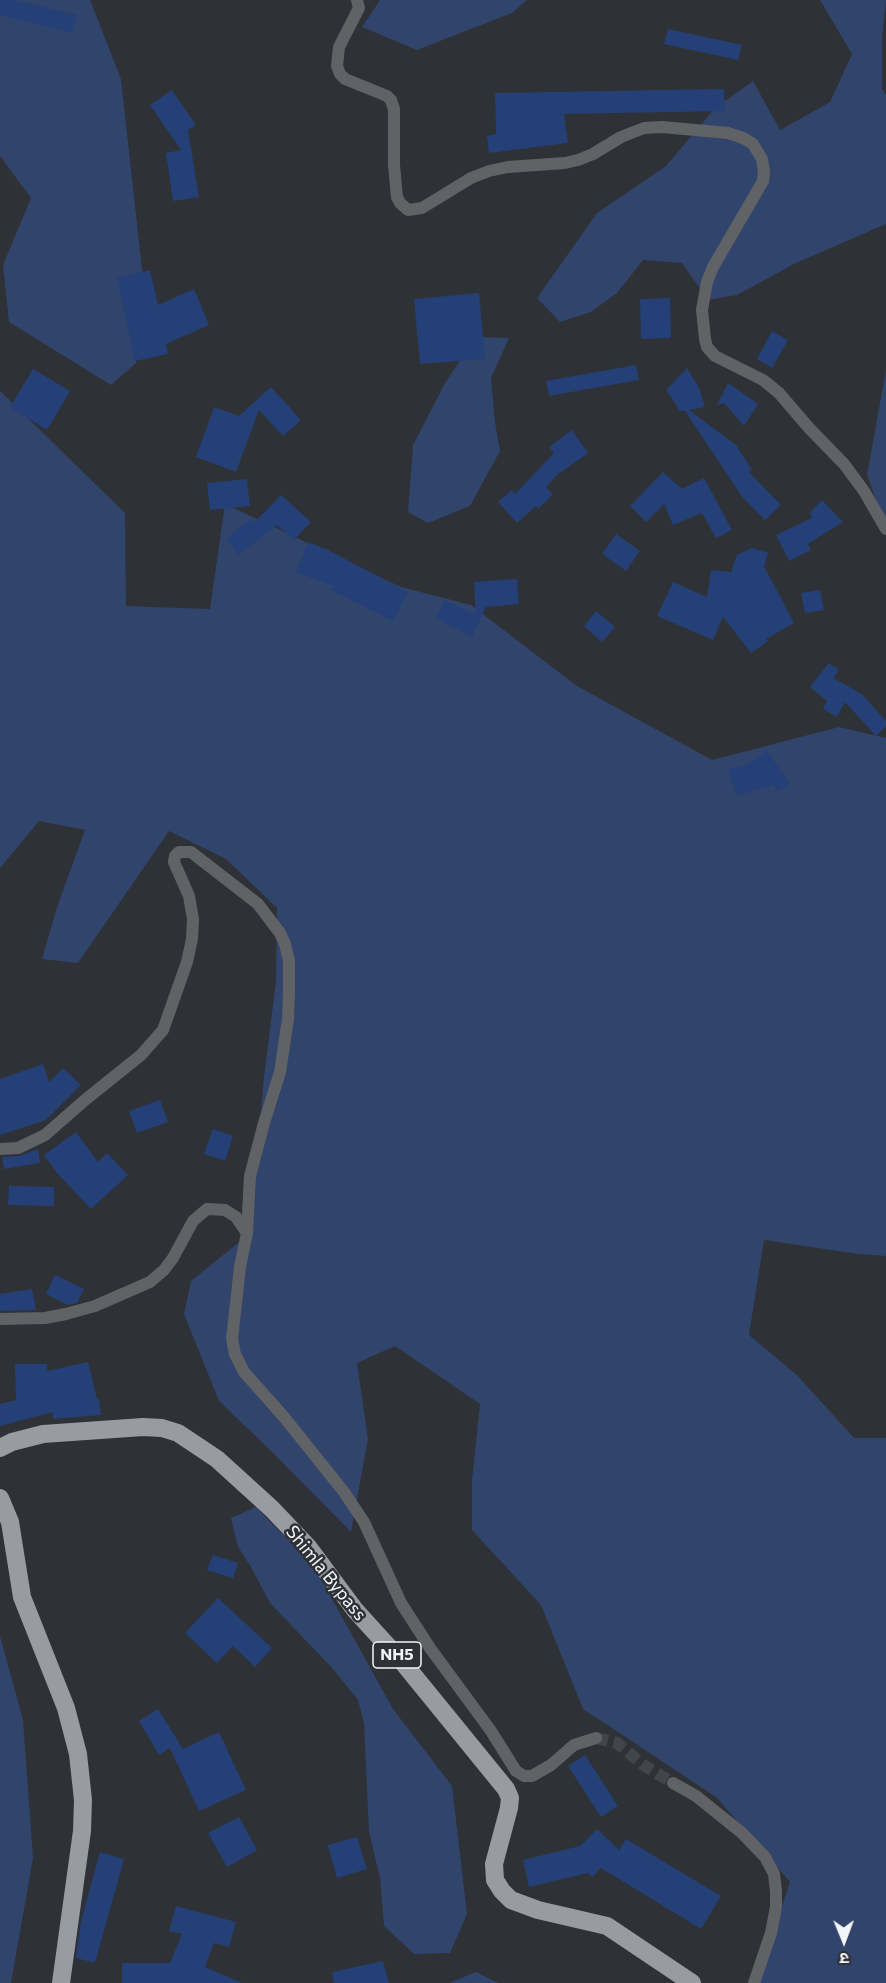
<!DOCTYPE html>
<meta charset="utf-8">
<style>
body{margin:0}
#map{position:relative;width:886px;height:1983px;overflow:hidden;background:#2e3136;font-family:Commissioner,"Noto Sans Devanagari",sans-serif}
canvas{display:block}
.north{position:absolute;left:814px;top:1911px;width:60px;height:60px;-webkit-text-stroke:4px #2e3136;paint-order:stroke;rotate:179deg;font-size:16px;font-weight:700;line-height:24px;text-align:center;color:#f3f5f8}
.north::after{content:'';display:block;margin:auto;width:21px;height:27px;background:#f3f5f8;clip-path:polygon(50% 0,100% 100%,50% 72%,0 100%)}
</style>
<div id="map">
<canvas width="886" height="1983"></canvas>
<div class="north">उ</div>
</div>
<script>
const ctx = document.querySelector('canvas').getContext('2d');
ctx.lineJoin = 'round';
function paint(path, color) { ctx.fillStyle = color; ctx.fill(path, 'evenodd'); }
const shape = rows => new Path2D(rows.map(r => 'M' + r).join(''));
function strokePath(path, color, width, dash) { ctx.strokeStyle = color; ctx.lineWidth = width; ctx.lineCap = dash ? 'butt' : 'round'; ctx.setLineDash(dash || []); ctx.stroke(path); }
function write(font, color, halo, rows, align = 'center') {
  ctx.font = font + ' Commissioner,sans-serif'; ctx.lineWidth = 5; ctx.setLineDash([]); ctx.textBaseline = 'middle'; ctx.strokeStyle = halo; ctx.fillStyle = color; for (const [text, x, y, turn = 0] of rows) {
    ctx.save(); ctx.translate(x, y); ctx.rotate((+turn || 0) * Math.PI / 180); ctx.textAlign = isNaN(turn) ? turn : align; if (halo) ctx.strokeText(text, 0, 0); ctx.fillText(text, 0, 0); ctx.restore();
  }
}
paint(shape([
 [0,0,90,0,121,79,144,287,136,363,111,385,9,322,3,265,31,198,0,156],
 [380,0,527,0,512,13,417,50,362,27],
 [820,0,886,0,882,38,882,89,886,95,886,224,796,263,737,295,708,300,682,263,643,260,617,293,591,312,560,322,537,298,597,213,666,166,715,108,753,81,780,130,830,102,852,54],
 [476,337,509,338,491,378,495,422,500,451,470,506,428,523,408,512,413,445,445,383],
 [886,370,886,527,867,475],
 [0,391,125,513,126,606,210,609,225,504,401,587,471,605,577,686,712,760,839,727,886,738,886,1256,858,1254,764,1240,749,1335,797,1375,854,1438,886,1438,886,1983,757,1983,790,1882,716,1797,583,1709,541,1605,472,1530,472,1480,480,1404,395,1346,357,1363,368,1439,351,1532,273,1453,219,1401,184,1314,191,1281,243,1239,256,1168,264,1077,276,981,277,908,226,859,169,831,78,963,42,959,57,907,85,830,39,821,0,868],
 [256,1507,315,1568,393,1709,452,1786,467,1914,450,1953,414,1954,384,1926,380,1878,369,1832,364,1723,358,1700,332,1668,270,1603,251,1567,238,1547,231,1518],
 [0,1636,23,1720,33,1858,11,1983,0,1983],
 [476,1972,498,1983,449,1983]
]), '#31446b');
paint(shape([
 [0,0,14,0,77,15,72,33,0,15],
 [668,29,742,45,738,60,664,44],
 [724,89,725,111,564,114,568,143,489,153,487,136,496,134,495,93],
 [172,90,196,125,188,130,199,197,173,201,166,153,181,150,150,105],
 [150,270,158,305,194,289,209,325,166,344,168,354,135,361,117,278],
 [479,293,485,359,420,364,414,299],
 [670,298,671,338,641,339,640,299],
 [772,331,788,340,772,368,757,359],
 [636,365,639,380,549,396,546,381],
 [687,368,699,388,705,407,689,410,736,445,752,470,749,472,781,505,765,520,743,498,685,411,680,411,666,390],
 [33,369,70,391,47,430,10,407],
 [728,383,758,404,744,426,724,403,717,405],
 [271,387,301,420,283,436,259,410,236,472,196,457,214,407,239,416],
 [572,430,588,453,557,475,546,487,553,494,538,509,536,506,517,523,498,502,512,490,515,494,554,453,549,447],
 [663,472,682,489,704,478,732,530,716,538,702,513,673,525,664,504,646,522,630,506],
 [247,479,250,506,210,510,207,483],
 [281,495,311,522,294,540,277,525,239,555,226,539,252,518,253,524],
 [822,500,843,522,808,544,811,550,789,561,776,535,812,518,810,512],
 [616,534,640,551,626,571,602,554],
 [308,542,328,550,408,592,393,621,331,590,333,586,296,572],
 [752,548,768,553,764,566,794,623,766,639,768,641,751,653,723,617,713,640,657,616,673,582,707,597,711,570,731,572,737,555],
 [517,579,519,604,486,607,472,637,436,619,445,600,476,615,474,582],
 [820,590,824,610,805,613,801,593],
 [596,611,615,627,602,642,584,626],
 [829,663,839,670,833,678,862,694,886,721,886,726,876,736,845,702,837,717,823,709,827,701,810,687],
 [767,751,790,784,778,792,773,785,737,796,728,770,750,763],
 [43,1064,49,1082,63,1068,81,1085,46,1120,0,1135,0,1079],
 [160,1100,168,1122,137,1133,129,1111],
 [213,1129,233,1136,225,1161,204,1154],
 [76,1132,98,1162,107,1153,128,1175,91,1209,56,1172,44,1155],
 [38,1149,40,1163,4,1169,2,1157,19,1156],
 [9,1186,54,1187,54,1206,8,1205],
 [55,1275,84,1289,77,1303,68,1305,46,1294],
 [32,1289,36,1310,0,1311,0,1294],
 [88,1362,97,1399,99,1399,101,1415,53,1419,53,1412,0,1426,0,1404,16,1400,15,1364,47,1364,47,1371],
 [213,1555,238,1563,233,1578,207,1570],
 [218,1598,272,1648,255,1667,233,1646,217,1663,185,1633],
 [158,1709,183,1749,219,1732,246,1790,199,1811,170,1748,159,1755,139,1721],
 [585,1755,618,1806,601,1817,568,1766],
 [239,1817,257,1850,227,1867,208,1833],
 [597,1829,619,1850,626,1839,721,1896,701,1929,601,1868,592,1877,588,1873,529,1887,523,1860,580,1846],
 [357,1837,367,1869,337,1878,328,1845],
 [100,1852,124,1859,95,1963,76,1958,81,1921],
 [176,1906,236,1922,229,1947,214,1943,205,1967,242,1983,122,1983,122,1963,170,1963,182,1934,169,1931],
 [383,1961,389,1983,334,1983,332,1972]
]), '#254076');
strokePath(shape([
 [596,1738,617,1743,645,1766,673,1783]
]), '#424549', 12, [12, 6]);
strokePath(shape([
 [357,0,359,8,339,47,337,66,340,74,345,79,387,96,391,100,394,109,394,165,397,197,400,203,408,210,422,208,471,178,489,171,508,167,565,163,578,160,593,154,621,137,644,128,662,127,728,133,743,138,753,144,762,159,764,172,763,181,713,267,707,282,702,310,705,339,707,347,715,356,763,380,779,393,809,428,844,464,864,491,886,529],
 [0,1149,18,1148,45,1135,85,1100,141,1055,163,1030,187,962,192,939,193,919,189,896,174,862,175,856,179,852,191,852,258,904,280,933,285,944,289,961,289,991,288,1019,280,1072,264,1123,250,1176,247,1233,240,1267,232,1339,235,1354,244,1372,284,1417,344,1492,364,1522,401,1603,430,1648,491,1731,516,1771,524,1776,532,1776,551,1765,574,1745,596,1738],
 [0,1319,45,1318,66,1314,95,1306,150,1282,164,1270,173,1258,193,1221,207,1209,225,1210,236,1217,247,1233],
 [673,1783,696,1796,742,1833,765,1857,774,1874,776,1891,776,1907,771,1933,754,1983]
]), '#606265', 12);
strokePath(shape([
 [0,1448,12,1442,43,1434,143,1427,162,1428,178,1433,217,1459,272,1509,309,1548,355,1610,405,1665,506,1789,510,1798,509,1808,494,1864,495,1880,502,1891,511,1900,538,1910,607,1926,692,1983],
 [0,1498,10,1522,22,1597,66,1708,78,1754,83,1800,82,1831,61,1983]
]), '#989ca2', 18);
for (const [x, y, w] of [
 [397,1655,48]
]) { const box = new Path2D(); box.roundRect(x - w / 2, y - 13, w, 26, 4.5); ctx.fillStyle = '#2e3136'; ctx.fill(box); strokePath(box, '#f3f5f8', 1.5); }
write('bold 16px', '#f3f5f8', null, [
 ["NH5",397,1655]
]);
write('18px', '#f3f5f8', '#2e3136', [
 ["Shimla Bypass",326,1573,51]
]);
</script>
